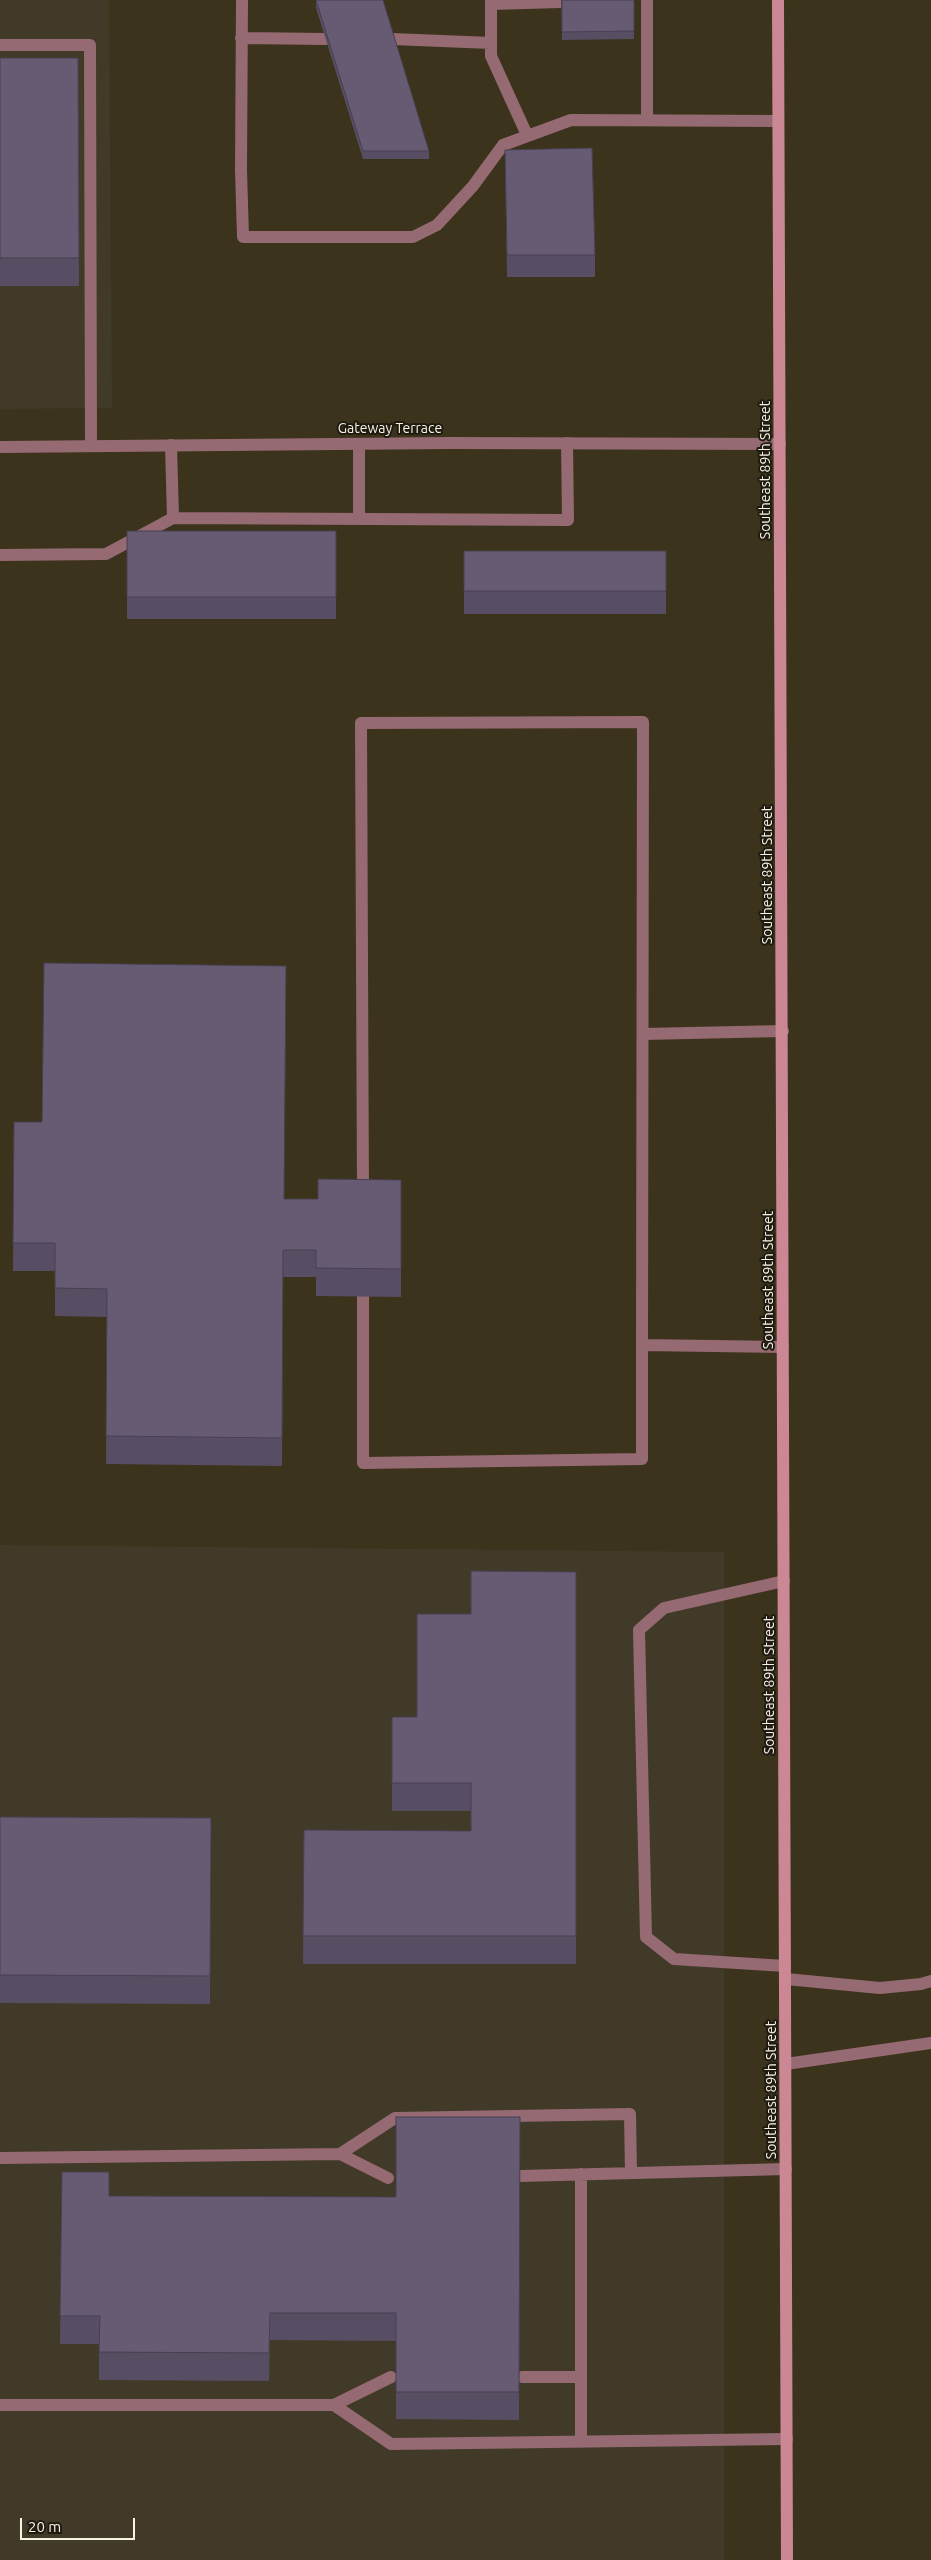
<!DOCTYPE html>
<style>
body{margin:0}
#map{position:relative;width:931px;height:2560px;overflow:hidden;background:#3b331b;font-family:Ubuntu,sans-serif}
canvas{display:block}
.scale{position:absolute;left:20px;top:2518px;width:115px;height:22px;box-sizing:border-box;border:2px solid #f8f2e4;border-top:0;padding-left:6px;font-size:15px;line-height:18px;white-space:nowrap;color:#f8f2e4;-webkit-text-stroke:4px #1f1b11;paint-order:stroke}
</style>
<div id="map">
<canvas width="931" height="2560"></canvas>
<div class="scale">20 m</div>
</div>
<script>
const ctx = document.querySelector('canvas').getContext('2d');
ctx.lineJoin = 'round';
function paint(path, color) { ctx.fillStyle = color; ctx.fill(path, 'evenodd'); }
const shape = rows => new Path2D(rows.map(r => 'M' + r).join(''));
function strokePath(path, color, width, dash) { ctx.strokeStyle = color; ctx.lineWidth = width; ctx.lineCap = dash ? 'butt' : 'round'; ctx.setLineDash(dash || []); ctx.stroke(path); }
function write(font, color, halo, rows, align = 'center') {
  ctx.font = font + ' Ubuntu,sans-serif'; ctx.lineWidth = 4; ctx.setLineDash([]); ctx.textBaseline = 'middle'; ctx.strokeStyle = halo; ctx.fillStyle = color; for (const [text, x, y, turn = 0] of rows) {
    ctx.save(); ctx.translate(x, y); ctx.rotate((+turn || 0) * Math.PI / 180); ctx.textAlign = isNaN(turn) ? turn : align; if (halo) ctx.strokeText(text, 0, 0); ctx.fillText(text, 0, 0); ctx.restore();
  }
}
paint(shape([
 [0,0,109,0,112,408,0,409],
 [0,1545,724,1552,724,2560,0,2560]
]), '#413a29');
strokePath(shape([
 [242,0,241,170,243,237,413,237,437,225,473,186,503,145,571,120,778,121],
 [491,0,491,56,527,135],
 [647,0,647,120],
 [491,4,561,2],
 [241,38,326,39],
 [392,39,491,43],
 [0,45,90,45,91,446],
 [359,444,359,519],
 [171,445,173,518,568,520,567,443],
 [0,555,106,554,173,518],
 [643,1034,783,1031],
 [363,1195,361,723,643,722,642,1345,783,1347],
 [363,1296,363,1463,642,1459,642,1345],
 [784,1581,664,1608,639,1630,646,1937,674,1959,785,1966],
 [786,1979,880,1988,921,1984,931,1981],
 [786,2064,931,2043],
 [340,2154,395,2118,630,2114,631,2173],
 [0,2158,340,2154,388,2178],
 [581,2174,581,2442],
 [521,2176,786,2169],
 [522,2377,581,2377],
 [0,2405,334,2405,391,2377],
 [334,2405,391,2444,787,2439]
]), '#956a72', 12);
strokePath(shape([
 [0,447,450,443,780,444]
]), '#956a72', 12);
strokePath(shape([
 [778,0,787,2560]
]), '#cb8894', 12);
paint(shape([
 [316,0,429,151,429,159,363,159,316,8],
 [561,0,634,0,634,39,562,40],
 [0,58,78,58,79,286,0,286],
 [505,150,595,255,595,277,507,277],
 [127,531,336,531,336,619,127,619],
 [464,551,666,551,666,614,464,614],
 [14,1122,284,1199,401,1252,401,1297,316,1296,316,1277,283,1277,282,1466,106,1464,107,1317,55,1316,55,1271,13,1271],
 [576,1572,576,1964,303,1964,304,1830,471,1831,471,1811,392,1811,392,1717,417,1717,471,1614],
 [0,1817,211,1818,210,2004,0,2003],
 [520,2117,519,2420,396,2419,396,2341,270,2340,269,2381,99,2380,99,2344,60,2344,62,2172,109,2196,396,2197]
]), '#584e63');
const building = shape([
 [316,0,383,0,429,151,363,151,316,0],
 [562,0,634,0,634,31,562,32,562,0],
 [0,58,78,58,79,258,0,258,0,58],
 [592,148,595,255,507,255,505,150,592,148],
 [127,531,336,531,336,597,127,597,127,531],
 [464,551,666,551,666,591,464,591,464,551],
 [44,963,286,966,284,1199,318,1199,318,1179,401,1180,401,1269,316,1268,316,1250,283,1250,282,1438,106,1436,107,1289,55,1288,55,1243,13,1243,14,1122,42,1122,44,963],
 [471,1571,576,1572,576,1936,303,1936,304,1830,471,1831,471,1783,392,1783,392,1717,417,1717,417,1614,471,1614,471,1571],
 [0,1817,211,1818,210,1976,0,1975,0,1817],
 [396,2117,520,2117,519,2392,396,2392,396,2313,270,2313,269,2353,99,2352,100,2316,60,2316,62,2172,109,2172,109,2196,396,2197,396,2117]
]);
paint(building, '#665b73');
strokePath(building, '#474050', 1);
write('14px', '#f8f2e4', '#1f1b11', [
 ["Gateway Terrace",390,428],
 ["Southeast 89th Street",765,470,-90],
 ["Southeast 89th Street",767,875,-90],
 ["Southeast 89th Street",768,1280,-90],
 ["Southeast 89th Street",769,1685,-90],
 ["Southeast 89th Street",771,2090,-90]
]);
</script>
